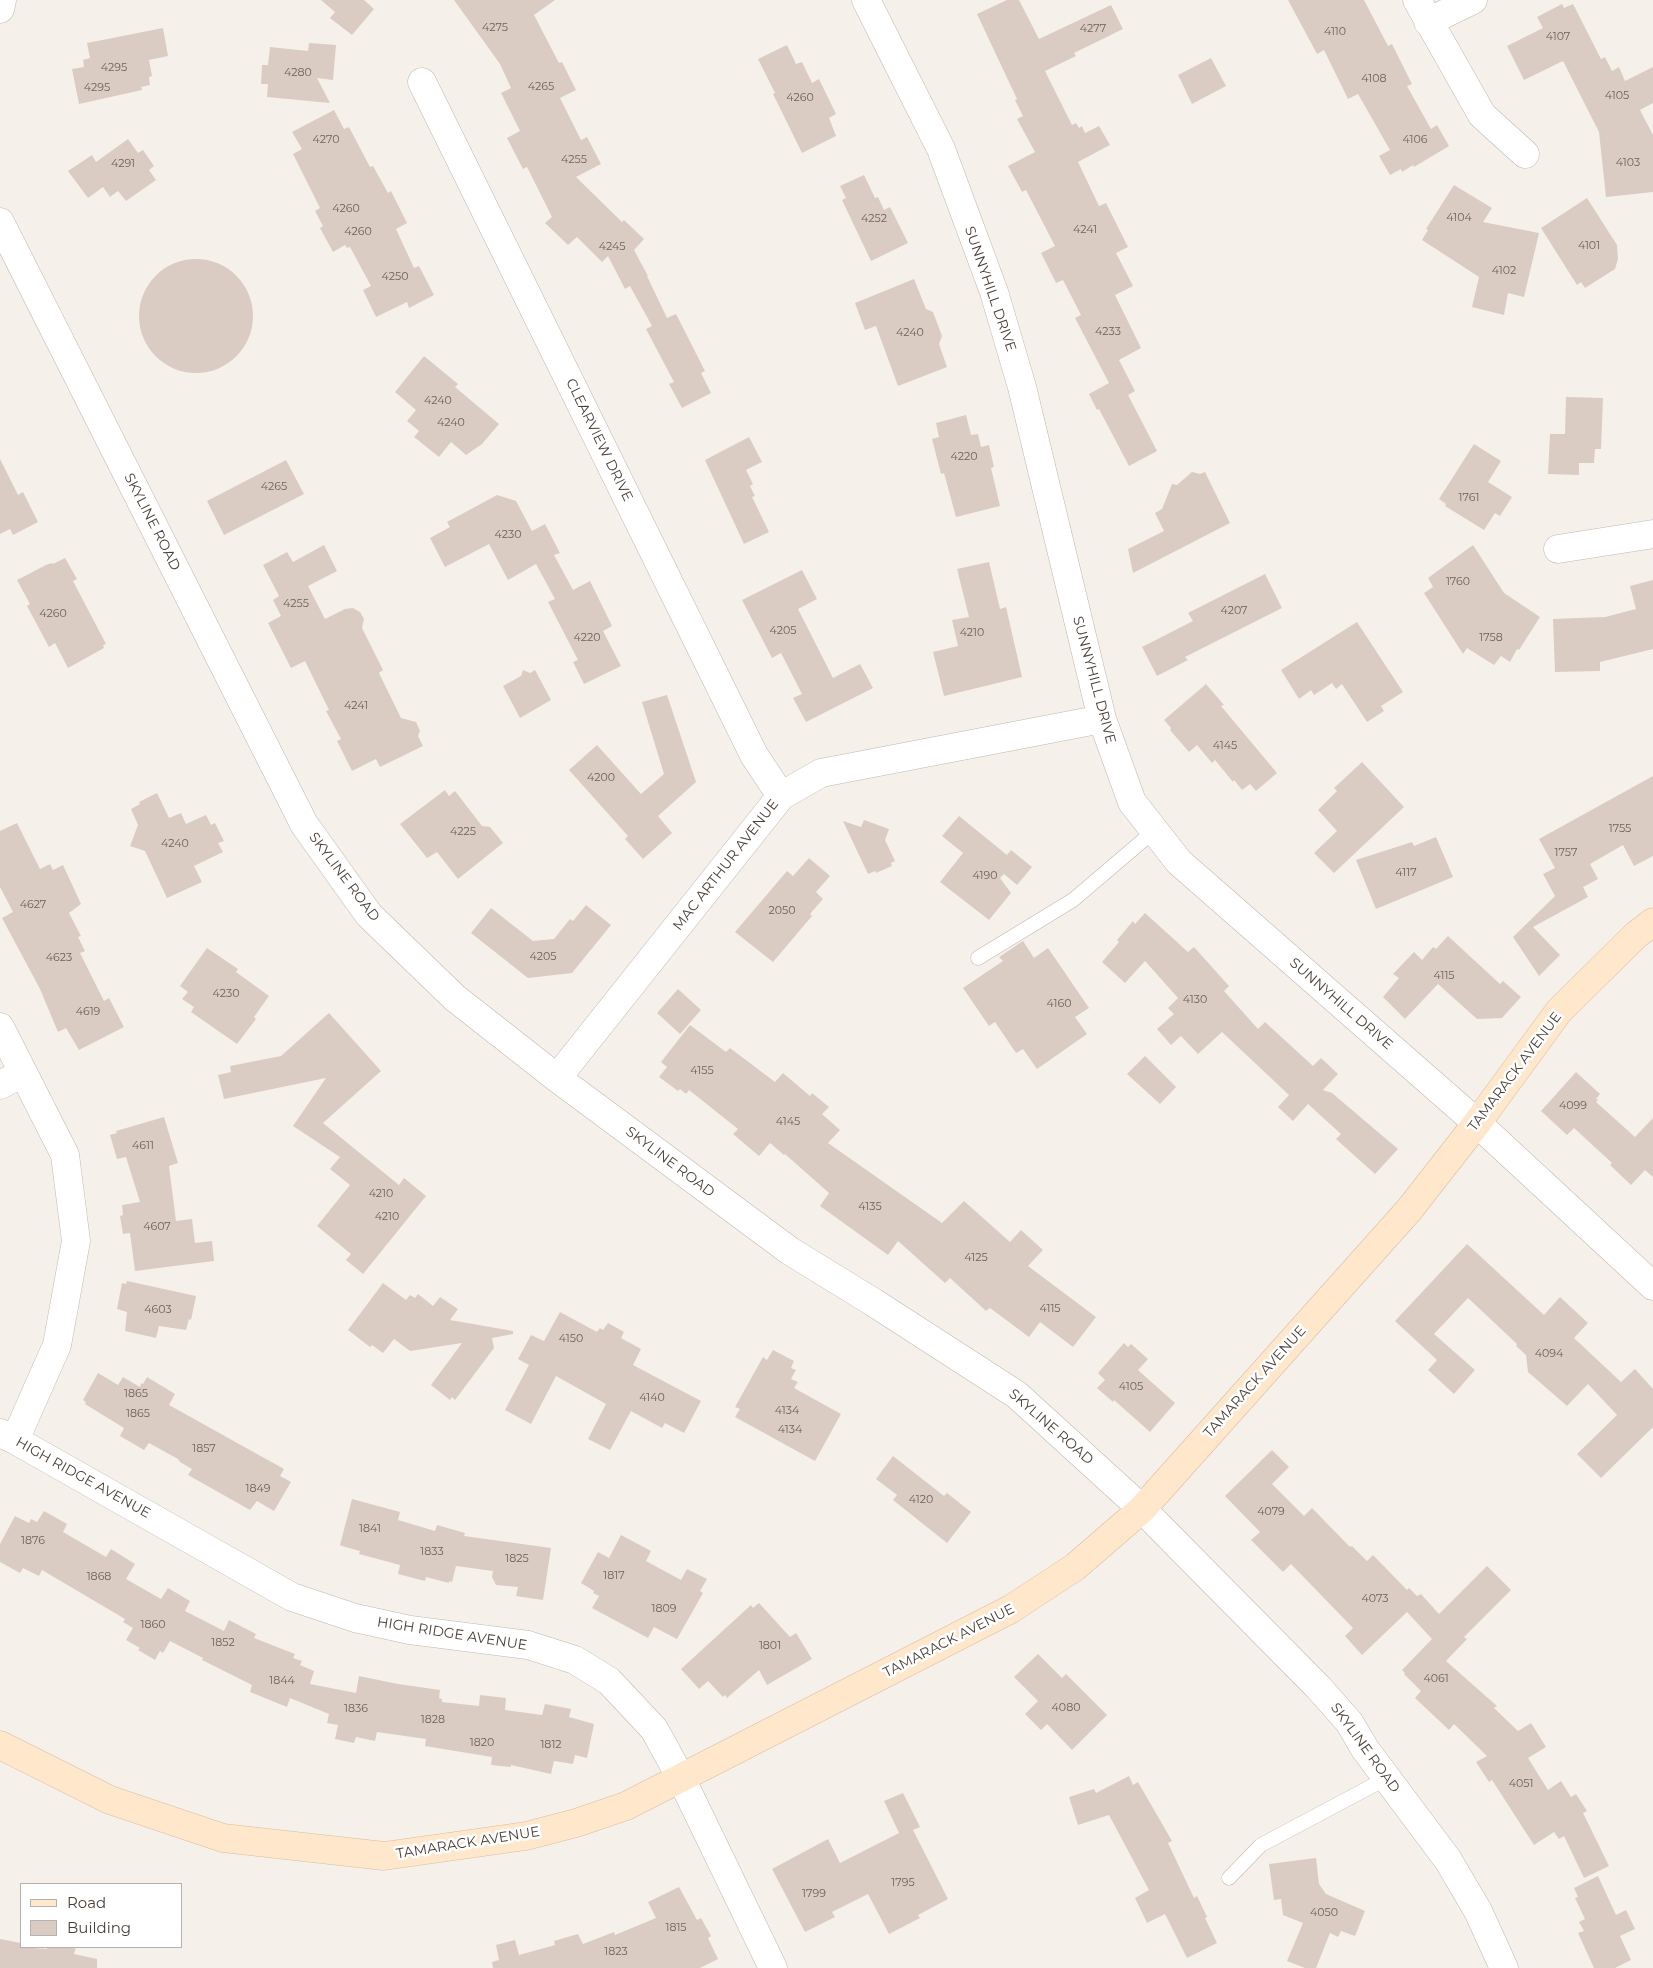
<!DOCTYPE html>
<style>
body{margin:0}
#map{position:relative;width:1653px;height:1968px;overflow:hidden;background:#f6f0eb;font-family:Montserrat,sans-serif}
canvas{display:block}
.legend{position:absolute;left:20px;top:1883px;width:162px;height:65px;box-sizing:border-box;background:#fff;border:1px solid #b7b2af;margin:0;padding:6px 9px;list-style:none;font-size:15px;color:#4a3f38}
.legend li{display:flex;align-items:center;gap:10px;height:25px}
.legend b{width:25px;border:1px solid #b7b2af}
</style>
<div id="map">
<canvas width="1653" height="1968"></canvas>
<ul class="legend">
<li><b style="height:6px;background:#ffe7cc"></b>Road</li>
<li><b style="height:14px;background:#dbccc3"></b>Building</li>
</ul>
</div>
<script>
const ctx = document.querySelector('canvas').getContext('2d');
ctx.lineJoin = 'round';
function paint(path, color) { ctx.fillStyle = color; ctx.fill(path, 'evenodd'); }
const shape = rows => new Path2D(rows.map(r => 'M' + r).join(''));
function strokePath(path, color, width, dash) { ctx.strokeStyle = color; ctx.lineWidth = width; ctx.lineCap = dash ? 'butt' : 'round'; ctx.setLineDash(dash || []); ctx.stroke(path); }
function write(font, color, halo, rows, align = 'center') {
  ctx.font = font + ' Montserrat,sans-serif'; ctx.lineWidth = 5; ctx.setLineDash([]); ctx.textBaseline = 'middle'; ctx.strokeStyle = halo; ctx.fillStyle = color; for (const [text, x, y, turn = 0] of rows) {
    ctx.save(); ctx.translate(x, y); ctx.rotate((+turn || 0) * Math.PI / 180); ctx.textAlign = isNaN(turn) ? turn : align; if (halo) ctx.strokeText(text, 0, 0); ctx.fillText(text, 0, 0); ctx.restore();
  }
}
paint(shape([
 [321,0,364,0,374,9,352,35,330,18,335,12],
 [454,0,555,0,534,15,559,63,562,62,576,90,560,98,581,140,587,137,601,164,576,177,622,222,624,220,644,239,634,250,648,276,647,276,667,318,676,314,705,371,701,373,711,393,682,408,669,384,674,382,646,329,652,326,630,286,625,289,608,256,602,262,577,237,568,245,545,223,552,217,527,167,523,169,507,138,520,131,501,93,511,88,500,64],
 [1007,0,1019,0,1039,39,1111,5,1123,29,1074,53,1076,56,1045,71,1072,125,1076,123,1079,128,1082,126,1085,133,1099,126,1110,145,1078,162,1099,206,1106,203,1128,247,1116,253,1133,286,1115,295,1141,348,1119,360,1135,391,1128,395,1157,451,1129,466,1099,409,1097,410,1089,394,1109,383,1075,318,1081,315,1063,280,1056,283,1041,253,1055,246,1026,190,1022,192,1008,166,1035,152,1017,119,1023,116,1015,100,1017,99,977,14],
 [1288,0,1364,0,1388,46,1392,44,1412,84,1407,86,1431,129,1437,125,1449,146,1414,167,1413,165,1402,172,1401,169,1390,175,1379,156,1390,150,1358,94,1348,99,1324,50,1317,54],
 [1562,4,1564,8,1573,4,1601,59,1605,57,1612,71,1619,67,1625,81,1653,67,1653,103,1640,110,1653,135,1653,192,1606,197,1599,132,1563,61,1524,80,1507,46,1543,28,1537,17],
 [163,28,168,56,149,60,152,76,149,77,150,85,141,87,142,90,79,104,72,69,84,67,83,60,90,58,87,43],
 [309,43,336,45,333,80,317,78,330,103,267,97,268,84,261,84,262,65,268,65,270,47,308,51],
 [787,45,796,64,802,62,812,83,819,79,836,114,829,118,836,136,802,153,773,94,775,93,758,59],
 [1211,58,1226,86,1192,104,1178,75],
 [334,110,344,129,349,127,370,167,373,166,388,193,391,191,407,223,396,229,414,268,419,266,434,295,409,308,407,302,376,317,363,290,371,286,350,247,347,248,345,245,333,252,320,228,323,226,315,211,320,208,293,154,302,149,292,132],
 [128,139,138,153,143,150,154,166,149,170,156,180,126,201,118,191,110,197,103,187,88,198,68,171,92,155,96,162],
 [864,175,875,198,878,197,884,210,890,207,908,243,871,261,842,200,846,198,840,186],
 [1454,185,1492,208,1483,222,1539,233,1524,297,1508,293,1504,315,1472,307,1479,277,1422,240,1428,230,1426,229],
 [1587,198,1617,245,1618,259,1615,269,1585,288,1581,282,1577,285,1541,228],
 '139 316a57 57 0 1 1 114 0a57 57 0 1 1-114 0Z',
 [914,279,926,309,933,312,942,336,939,344,947,367,898,386,876,326,865,330,855,303],
 [424,356,458,384,455,387,499,424,482,444,466,455,451,442,439,457,414,437,419,431,407,421,416,410,395,392],
 [1566,397,1603,398,1601,449,1595,449,1594,463,1579,463,1579,475,1548,474,1550,434,1565,434],
 [966,415,971,435,978,434,981,447,989,445,994,467,991,468,1000,506,956,517,944,473,941,474,932,439,939,437,936,423],
 [749,437,762,462,746,470,753,484,750,486,755,496,752,497,769,532,744,544,705,460],
 [1474,444,1501,461,1488,482,1512,497,1500,516,1495,513,1484,530,1445,506,1446,504,1439,499],
 [0,459,18,495,23,492,38,522,13,535,10,529,0,534],
 [286,460,304,494,224,535,207,501],
 [1192,472,1200,474,1205,472,1230,523,1133,573,1128,549,1164,531,1155,513,1162,509,1172,484,1177,485],
 [497,495,516,501,532,531,545,524,560,553,554,555,573,590,590,581,612,626,603,631,621,666,584,684,573,662,578,660,548,602,555,599,536,564,508,580,489,544,445,567,430,538,450,527,447,522],
 [324,545,337,571,308,586,325,619,345,609,353,608,360,612,364,619,362,628,383,670,379,673,401,718,416,722,420,731,418,736,423,746,380,767,376,759,352,771,337,741,341,739,326,711,329,710,305,661,291,668,268,623,281,616,273,600,279,596,263,565,287,552,293,562],
 [1473,545,1504,593,1540,617,1519,650,1517,649,1510,662,1501,656,1494,665,1467,648,1463,654,1424,593,1433,587,1428,578],
 [65,558,77,579,73,581,106,644,103,645,104,648,68,668,55,643,49,647,27,606,30,604,17,580,46,565,52,563,53,564],
 [989,562,1000,609,1006,607,1022,677,944,696,933,652,958,646,952,620,969,617,957,569],
 [802,570,817,599,798,609,833,678,860,664,873,688,806,722,793,698,802,694,781,653,772,658,742,600],
 [1265,574,1282,608,1185,657,1188,660,1157,676,1142,647,1193,621,1188,613],
 [1653,580,1653,649,1600,662,1600,671,1555,672,1553,619,1605,617,1636,609,1630,586],
 [1357,622,1403,692,1381,706,1384,711,1367,722,1342,684,1336,689,1332,683,1314,695,1311,690,1299,699,1281,670],
 [523,670,530,673,535,670,551,700,520,718,503,686,521,676],
 [1206,684,1224,705,1221,706,1277,773,1256,791,1250,784,1242,790,1234,780,1233,782,1215,760,1212,763,1197,745,1189,752,1170,730,1171,728,1164,720],
 [667,695,696,782,658,816,672,833,643,859,625,839,628,836,569,770,597,745,641,794,664,774,642,702],
 [1362,762,1404,807,1334,873,1314,853,1337,831,1318,810,1337,791,1334,788],
 [1653,776,1653,856,1634,866,1623,845,1590,864,1598,879,1583,887,1588,897,1533,927,1560,955,1539,976,1513,937,1555,896,1543,874,1555,868,1539,839],
 [445,790,449,796,455,791,482,826,490,827,503,843,458,879,437,852,427,858,400,824],
 [157,793,169,818,181,813,186,824,206,815,211,825,215,823,224,841,218,843,223,852,194,866,202,882,167,898,145,851,130,846,138,825,131,809,140,804,139,802],
 [959,816,1007,855,1011,850,1032,867,1017,885,1004,874,1000,878,1011,893,989,920,940,882,963,853,942,836],
 [864,820,889,829,885,840,895,861,891,863,892,866,876,873,875,871,868,874,843,821,861,827],
 [17,823,40,869,50,864,53,870,63,865,81,904,69,913,81,936,78,937,85,951,80,953,104,1001,109,998,124,1027,79,1050,66,1028,58,1032,40,989,2,918,13,912,0,887,0,831],
 [1436,837,1453,877,1376,909,1356,860,1412,842,1414,846],
 [809,858,830,876,816,892,823,899,810,914,812,916,773,962,735,932,787,871,793,876],
 [586,905,611,925,572,973,528,978,471,933,491,908,533,941,554,939,570,919,573,921],
 [1145,913,1188,952,1194,947,1229,986,1224,991,1258,1029,1265,1022,1313,1066,1321,1058,1338,1074,1323,1090,1332,1093,1398,1149,1375,1174,1336,1139,1341,1134,1308,1104,1293,1121,1278,1107,1289,1095,1222,1032,1198,1054,1181,1036,1171,1045,1157,1029,1174,1014,1168,1008,1178,998,1145,961,1125,983,1102,962,1119,942,1117,940,1133,921,1135,924],
 [1448,936,1500,984,1503,981,1521,997,1502,1018,1477,1019,1438,984,1405,1019,1383,997,1399,978,1393,974,1414,952,1422,960,1433,947,1436,949],
 [1023,941,1034,958,1048,948,1089,1008,1075,1017,1087,1034,1037,1069,1023,1049,1016,1053,995,1022,989,1026,963,988,1003,961,999,957],
 [207,948,238,969,236,972,269,996,254,1017,256,1019,237,1044,191,1012,194,1007,182,999,188,992,180,986],
 [678,989,701,1010,680,1034,657,1013],
 [329,1013,381,1071,323,1123,399,1185,404,1178,426,1196,363,1274,346,1260,351,1254,317,1226,350,1185,330,1169,340,1157,293,1126,326,1078,224,1099,218,1075,231,1072,230,1066,281,1056],
 [690,1025,726,1052,730,1048,775,1082,783,1073,810,1096,812,1093,829,1107,822,1114,840,1130,828,1143,942,1223,964,1201,1010,1242,1021,1230,1043,1250,1028,1266,1096,1317,1073,1347,1040,1322,1029,1337,990,1308,986,1311,950,1278,945,1283,898,1241,888,1255,820,1206,829,1193,785,1154,784,1155,770,1143,759,1156,733,1134,738,1129,689,1090,686,1094,680,1089,678,1091,659,1077,667,1067,661,1062],
 [1145,1056,1176,1087,1160,1104,1127,1074],
 [1576,1072,1600,1094,1596,1099,1598,1100,1596,1102,1635,1137,1653,1118,1653,1177,1645,1170,1631,1185,1610,1165,1612,1163,1574,1128,1567,1135,1541,1111],
 [164,1117,178,1163,169,1166,176,1221,192,1219,195,1243,212,1241,214,1261,135,1271,130,1233,123,1234,120,1216,123,1215,122,1205,140,1202,126,1157,117,1159,110,1135,117,1133,116,1131],
 [1467,1244,1544,1315,1560,1297,1588,1323,1574,1338,1621,1382,1635,1369,1653,1389,1653,1427,1601,1478,1577,1454,1617,1415,1588,1384,1567,1406,1528,1372,1526,1355,1516,1346,1517,1344,1468,1298,1434,1334,1475,1370,1454,1394,1428,1370,1437,1360,1395,1321],
 [127,1281,196,1296,191,1320,189,1319,186,1330,159,1326,156,1338,125,1331,127,1312,117,1309,122,1283,126,1284],
 [383,1283,406,1300,410,1295,415,1298,418,1294,433,1306,440,1297,458,1309,450,1320,513,1331,513,1334,492,1338,494,1348,455,1400,452,1397,450,1400,431,1385,462,1343,410,1351,394,1339,383,1353,372,1345,370,1347,348,1330],
 [560,1312,597,1332,600,1328,603,1330,608,1323,624,1332,621,1338,641,1349,633,1365,701,1401,684,1433,665,1423,662,1428,631,1411,610,1450,588,1439,606,1404,556,1376,531,1424,505,1410,529,1365,518,1359,531,1335,544,1341],
 [1124,1343,1128,1347,1131,1344,1148,1359,1138,1370,1175,1403,1150,1432,1114,1400,1113,1402,1097,1388,1105,1380,1098,1373],
 [773,1350,794,1361,791,1368,796,1370,791,1379,798,1382,794,1388,841,1414,815,1461,735,1417,740,1409,735,1407,763,1357,767,1360],
 [98,1373,118,1385,123,1377,140,1387,141,1383,143,1384,147,1377,175,1394,169,1405,284,1469,280,1476,291,1482,274,1511,257,1501,250,1510,188,1475,192,1469,180,1462,178,1459,149,1443,144,1450,120,1436,124,1428,85,1404,86,1402,83,1400],
 [1272,1450,1289,1467,1272,1484,1304,1516,1312,1508,1350,1547,1352,1546,1367,1561,1373,1555,1407,1590,1409,1588,1417,1596,1421,1594,1439,1614,1487,1566,1511,1590,1464,1637,1467,1639,1446,1661,1497,1706,1494,1708,1518,1731,1531,1723,1546,1747,1528,1758,1548,1790,1561,1781,1571,1797,1576,1794,1587,1811,1583,1813,1609,1866,1584,1878,1564,1836,1559,1839,1554,1832,1534,1845,1492,1780,1489,1782,1476,1762,1487,1756,1454,1724,1449,1730,1415,1698,1421,1691,1404,1674,1405,1673,1402,1670,1432,1639,1407,1612,1362,1655,1345,1636,1353,1628,1291,1564,1283,1572,1251,1540,1260,1532,1225,1496],
 [893,1456,944,1496,947,1493,971,1512,947,1543,893,1500,897,1495,876,1479],
 [352,1499,400,1512,398,1520,435,1531,437,1525,465,1533,464,1536,551,1548,543,1600,516,1596,518,1587,496,1585,492,1577,493,1571,456,1566,452,1582,449,1581,449,1583,426,1577,425,1581,398,1574,400,1565,359,1554,360,1551,342,1546,340,1545],
 [44,1511,67,1524,63,1532,106,1557,111,1549,135,1564,126,1579,161,1599,168,1588,190,1601,185,1611,224,1631,229,1620,256,1634,254,1638,295,1654,293,1658,302,1661,300,1665,314,1671,310,1684,356,1693,359,1676,398,1684,440,1690,439,1698,442,1699,442,1702,479,1706,480,1695,506,1698,505,1710,542,1715,545,1704,571,1709,569,1717,594,1724,587,1758,575,1755,573,1764,554,1761,551,1774,511,1765,511,1767,491,1765,492,1757,425,1746,426,1739,377,1732,375,1741,356,1737,354,1743,335,1739,338,1725,327,1723,329,1714,290,1698,287,1707,250,1692,252,1685,202,1660,203,1658,170,1641,163,1653,160,1651,155,1660,138,1650,140,1648,126,1640,133,1628,123,1622,125,1619,42,1570,39,1576,23,1568,20,1573,0,1562,0,1544,15,1516,29,1523,31,1519,37,1522],
 [621,1535,651,1551,646,1561,681,1580,687,1569,707,1579,700,1591,703,1593,677,1639,654,1627,648,1638,592,1608,599,1596,593,1593,594,1591,581,1583,598,1552,609,1558],
 [759,1603,790,1637,796,1633,812,1659,767,1685,759,1670,727,1698,725,1695,723,1697,708,1681,699,1689,681,1669,751,1605,753,1608],
 [1038,1654,1062,1678,1066,1674,1107,1715,1072,1750,1047,1724,1041,1730,1025,1714,1038,1701,1014,1677],
 [1129,1776,1133,1785,1138,1782,1172,1841,1168,1843,1194,1898,1197,1896,1207,1917,1205,1918,1217,1943,1187,1958,1165,1914,1147,1923,1135,1898,1149,1890,1109,1815,1078,1825,1069,1797,1094,1789,1096,1793],
 [903,1793,920,1827,913,1830,948,1899,918,1915,920,1918,889,1934,868,1894,832,1912,835,1917,805,1932,772,1869,828,1839,840,1863,899,1833,884,1801],
 [1316,1858,1319,1884,1326,1894,1365,1911,1355,1936,1341,1931,1338,1937,1330,1933,1316,1968,1305,1968,1287,1961,1303,1923,1283,1915,1281,1899,1274,1900,1269,1864],
 [1598,1876,1616,1915,1626,1910,1635,1929,1620,1936,1631,1960,1615,1968,1594,1968,1578,1933,1584,1931,1579,1922,1585,1919,1575,1898,1578,1897,1574,1888],
 [679,1887,697,1920,701,1918,711,1936,708,1938,718,1959,700,1968,493,1968,492,1962,499,1960,496,1945,515,1940,519,1955,555,1945,554,1941,578,1934,583,1944,614,1932,615,1935,656,1918,648,1902],
 [0,1939,21,1943,21,1947,47,1949,47,1947,76,1947,74,1954,97,1959,97,1968,0,1968]
]), '#dbccc3');
const service = shape([
 [978,958,1073,900,1154,831],
 [1229,1878,1261,1845,1387,1778]
]);
const minor = shape([
 [866,0,941,149,994,292,1022,387,1102,719,1132,802,1179,862,1477,1123,1653,1286],
 [1417,0,1482,115,1525,154],
 [0,9,2,0],
 [1428,22,1473,0],
 [422,82,754,755,781,796],
 [0,222,304,824,369,915,455,998,557,1078,790,1251,873,1302,1017,1395,1142,1509,1318,1687,1349,1722,1365,1749,1448,1860,1478,1911,1504,1968],
 [1558,549,1653,534],
 [0,1027,65,1155,76,1241,57,1345,15,1440],
 [557,1078,781,796,821,773,1102,719],
 [0,1085,23,1073],
 [0,1433,15,1440,292,1597,355,1618,410,1630,528,1645,575,1660,609,1681,654,1729,681,1778,773,1968]
]);
const secondary = shape([
 [0,1745,110,1800,223,1838,384,1856,526,1836,576,1823,626,1806,1011,1609,1075,1567,1142,1509,1409,1210,1477,1123,1559,1011,1636,935,1653,922]
]);
strokePath(service, '#c2b6ad', 15);
strokePath(minor, '#c2b6ad', 29);
strokePath(secondary, '#d9bc9d', 29);
strokePath(service, '#fff', 14);
strokePath(minor, '#fff', 28);
strokePath(secondary, '#ffe7cc', 28);
write('11px', '#6e625b', null, [
 ["4275",495,28],
 ["4277",1093,29],
 ["4110",1335,32],
 ["4107",1558,37],
 ["4295",114,68],
 ["4280",298,73],
 ["4108",1374,79],
 ["4265",541,87],
 ["4295",97,88],
 ["4105",1617,96],
 ["4260",800,98],
 ["4270",326,140],
 ["4106",1415,140],
 ["4255",574,160],
 ["4103",1628,163],
 ["4291",123,164],
 ["4260",346,209],
 ["4104",1459,218],
 ["4252",874,219],
 ["4241",1085,230],
 ["4260",358,232],
 ["4101",1589,246],
 ["4245",612,247],
 ["4102",1504,271],
 ["4250",395,277],
 ["4233",1108,332],
 ["4240",910,333],
 ["4240",438,401],
 ["4240",451,423],
 ["4220",964,457],
 ["4265",274,487],
 ["1761",1469,498],
 ["4230",508,535],
 ["1760",1458,582],
 ["4255",296,604],
 ["4207",1234,611],
 ["4260",53,614],
 ["4205",783,631],
 ["4210",972,633],
 ["4220",587,638],
 ["1758",1491,638],
 ["4241",356,706],
 ["4145",1225,746],
 ["4200",601,778],
 ["1755",1620,829],
 ["4225",463,832],
 ["4240",175,844],
 ["1757",1566,853],
 ["4117",1406,873],
 ["4190",985,876],
 ["4627",33,905],
 ["2050",782,911],
 ["4205",543,957],
 ["4623",59,958],
 ["4115",1444,976],
 ["4230",226,994],
 ["4130",1195,1000],
 ["4160",1059,1004],
 ["4619",88,1012],
 ["4155",702,1071],
 ["4099",1573,1106],
 ["4145",788,1122],
 ["4611",143,1146],
 ["4210",381,1194],
 ["4135",870,1207],
 ["4210",387,1217],
 ["4607",157,1227],
 ["4125",976,1258],
 ["4115",1050,1309],
 ["4603",158,1310],
 ["4150",571,1339],
 ["4094",1549,1354],
 ["4105",1131,1387],
 ["1865",136,1394],
 ["4140",652,1398],
 ["4134",787,1411],
 ["1865",138,1414],
 ["4134",790,1430],
 ["1857",204,1449],
 ["1849",258,1489],
 ["4120",921,1500],
 ["4079",1271,1512],
 ["1841",370,1529],
 ["1876",33,1541],
 ["1833",432,1552],
 ["1825",517,1559],
 ["1817",614,1576],
 ["1868",99,1577],
 ["4073",1375,1599],
 ["1809",664,1609],
 ["1860",153,1625],
 ["1852",223,1643],
 ["1801",770,1646],
 ["4061",1436,1679],
 ["1844",282,1681],
 ["4080",1066,1708],
 ["1836",356,1709],
 ["1828",433,1720],
 ["1820",482,1743],
 ["1812",551,1745],
 ["4051",1521,1784],
 ["1795",903,1883],
 ["1799",814,1894],
 ["4050",1324,1913],
 ["1815",676,1928],
 ["1823",616,1952]
]);
write('14px', '#4a3f38', '#fff', [
 ["SUNNYHILL DRIVE",990,289,71],
 ["CLEARVIEW DRIVE",599,440,64],
 ["SKYLINE ROAD",152,522,63],
 ["SUNNYHILL DRIVE",1094,680,75],
 ["MAC ARTHUR AVENUE",726,865,-52],
 ["SKYLINE ROAD",344,877,53],
 ["SUNNYHILL DRIVE",1341,1004,41],
 ["TAMARACK AVENUE",1515,1072,-53],
 ["SKYLINE ROAD",670,1162,37],
 ["TAMARACK AVENUE",1255,1382,-48],
 ["SKYLINE ROAD",1051,1427,41],
 ["HIGH RIDGE AVENUE",83,1478,29],
 ["HIGH RIDGE AVENUE",452,1634,9],
 ["TAMARACK AVENUE",949,1641,-27],
 ["SKYLINE ROAD",1365,1748,54],
 ["TAMARACK AVENUE",468,1843,-9]
]);
</script>
